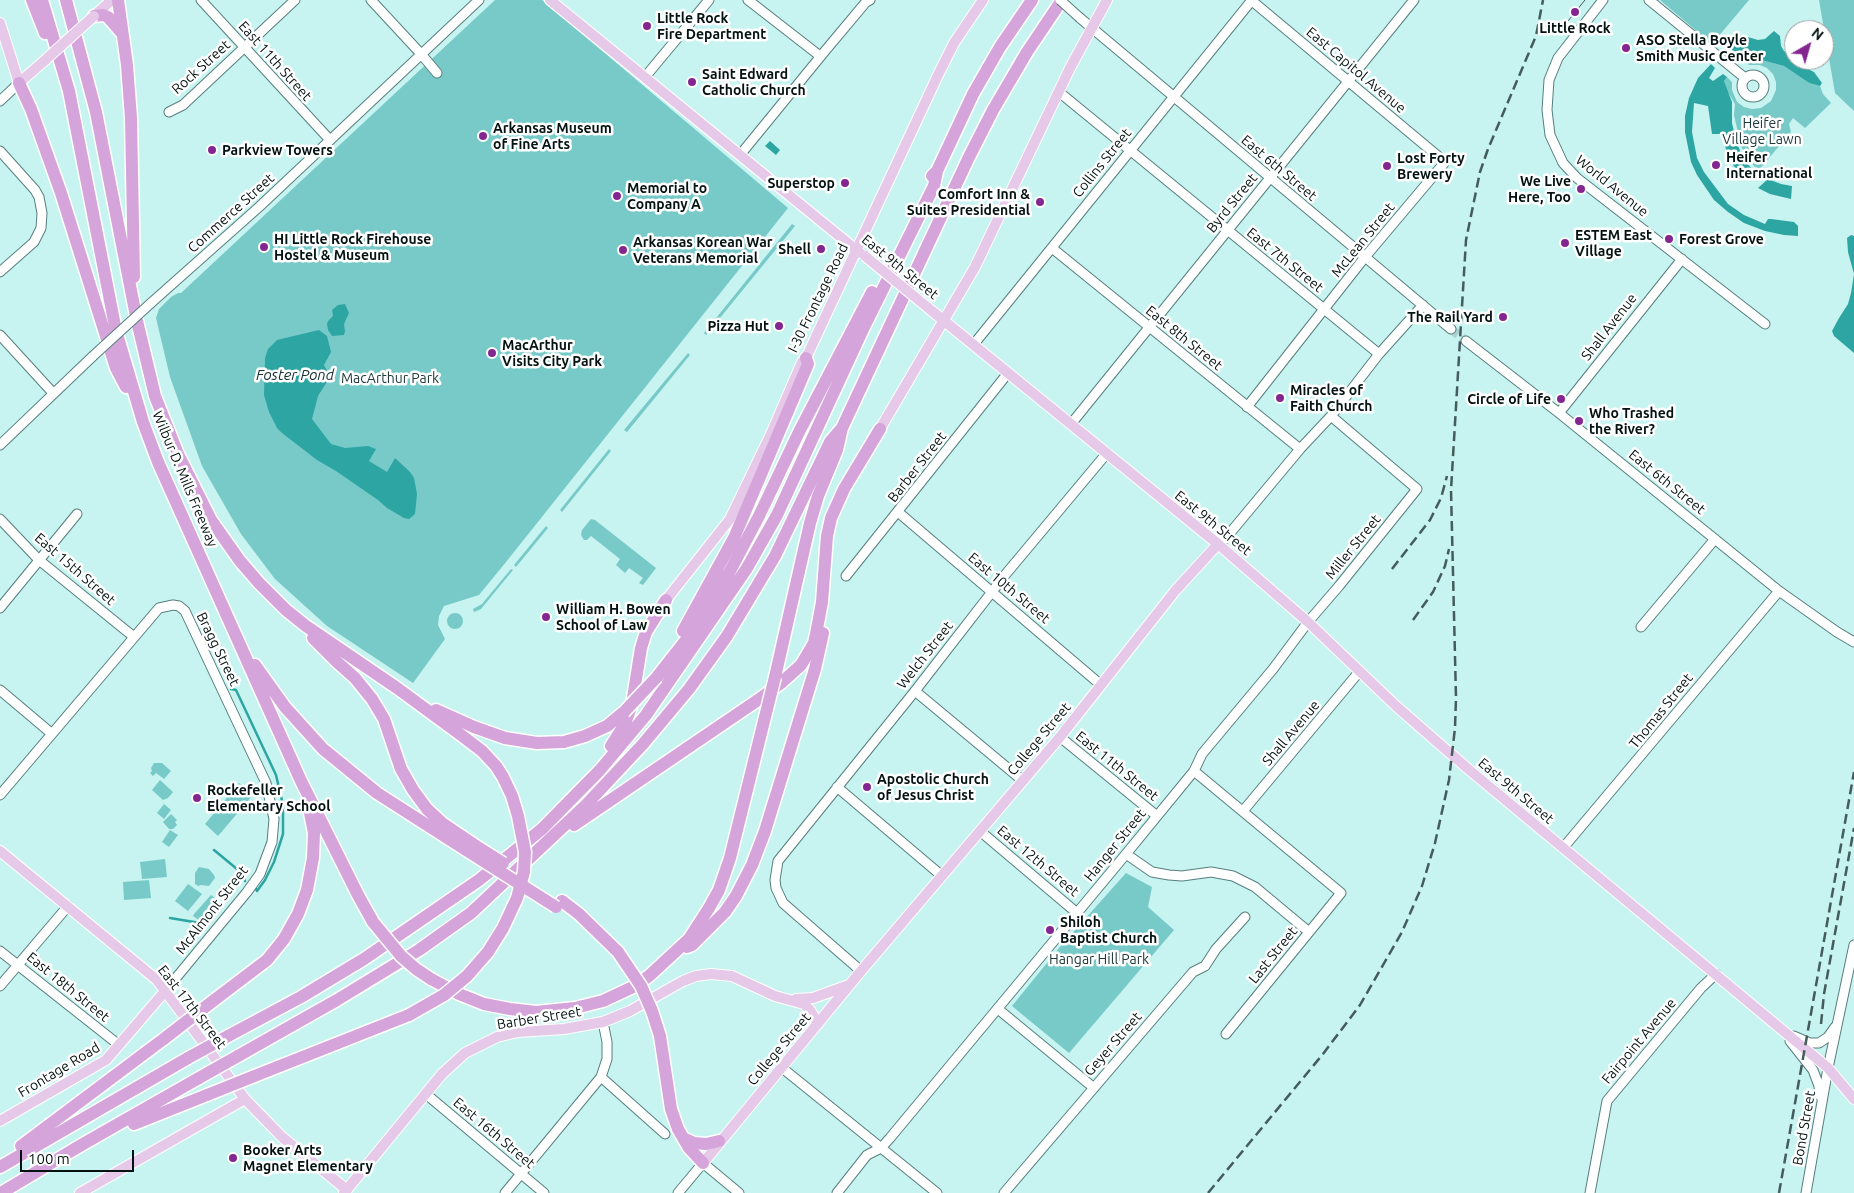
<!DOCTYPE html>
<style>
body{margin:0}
#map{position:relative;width:1854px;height:1193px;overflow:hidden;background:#c7f3f1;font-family:Ubuntu,sans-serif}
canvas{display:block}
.north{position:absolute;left:1784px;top:20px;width:50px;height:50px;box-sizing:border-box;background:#fff;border:1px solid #9ba1a0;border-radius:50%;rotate:38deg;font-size:14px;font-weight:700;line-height:20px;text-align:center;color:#041312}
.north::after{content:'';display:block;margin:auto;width:18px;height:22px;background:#842690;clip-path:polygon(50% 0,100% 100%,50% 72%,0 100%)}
.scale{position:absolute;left:20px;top:1150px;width:114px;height:22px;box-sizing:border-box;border:2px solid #041312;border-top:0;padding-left:6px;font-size:15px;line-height:18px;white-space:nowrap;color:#041312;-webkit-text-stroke:4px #fff;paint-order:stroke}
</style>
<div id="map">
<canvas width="1854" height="1193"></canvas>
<div class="north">N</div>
<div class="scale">100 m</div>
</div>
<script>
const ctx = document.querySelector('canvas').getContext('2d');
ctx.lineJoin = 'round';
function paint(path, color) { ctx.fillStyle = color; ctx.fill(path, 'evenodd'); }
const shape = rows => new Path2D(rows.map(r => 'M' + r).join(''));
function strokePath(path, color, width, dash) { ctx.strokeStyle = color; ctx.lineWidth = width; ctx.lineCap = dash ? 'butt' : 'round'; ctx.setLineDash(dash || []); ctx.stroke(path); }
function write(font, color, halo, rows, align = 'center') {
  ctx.font = font + ' Ubuntu,sans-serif'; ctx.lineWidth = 5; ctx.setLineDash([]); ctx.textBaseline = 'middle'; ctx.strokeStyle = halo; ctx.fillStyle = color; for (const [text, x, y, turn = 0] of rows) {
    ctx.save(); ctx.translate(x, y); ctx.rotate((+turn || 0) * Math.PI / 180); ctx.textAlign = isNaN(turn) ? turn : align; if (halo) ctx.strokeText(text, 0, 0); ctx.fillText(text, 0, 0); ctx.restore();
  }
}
paint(shape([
 [495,0,542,0,788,208,506,562,479,595,444,606,439,616,438,625,445,639,413,683,327,626,275,579,241,534,202,466,170,377,156,318,159,309,171,297,178,293,181,293],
 [1660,0,1749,0,1712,44],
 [1819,0,1854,0,1854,111,1835,93],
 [1741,57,1765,61,1784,66,1809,83,1820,86,1823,94,1831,103,1805,128,1793,118,1789,124,1791,132,1758,171,1747,157,1741,146,1734,115,1735,104,1726,89,1724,81,1727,77,1732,82,1732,90,1737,102,1744,107,1752,109,1761,108,1771,101,1776,90,1776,82,1773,74,1767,68,1760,65,1749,65],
 [792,224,795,226,706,335,704,333],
 [688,353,690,355,627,432,624,430],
 [609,449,611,451,562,512,560,510],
 [591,519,595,520,656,568,643,585,639,583,643,578,629,568,625,573,616,565,620,559,591,536,587,540,584,540,581,535,582,530],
 [546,526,548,528,516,567,514,565],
 [511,569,513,570,481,609,474,612,473,609,482,604],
 [612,601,621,609,616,616,607,607],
 '447 621a8 8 0 1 1 16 0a8 8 0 1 1-16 0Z',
 [154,763,162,763,171,771,164,779,156,773,153,776,150,773,152,771,151,768],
 [160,780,173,792,168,798,163,800,152,790],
 [239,783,253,795,218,836,205,824],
 [164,804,171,810,164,819,157,813],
 [171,814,177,820,175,822,177,825,173,829,169,829,163,822],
 [170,830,178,835,169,847,162,842],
 [165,859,167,877,142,879,140,862],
 [199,867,209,869,214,875,215,878,209,886,201,885,198,886,195,884,195,873],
 [1126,873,1152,887,1148,907,1174,930,1069,1053,1012,1006,1059,948],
 [149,880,151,898,124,900,123,882],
 [188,884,202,894,188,911,175,901],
 [211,895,217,900,200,921,193,916,194,914]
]), '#78cac8');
paint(shape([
 [1774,31,1780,36,1781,46,1784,51,1802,66,1814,72,1822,83,1820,86,1809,83,1784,66,1765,61,1741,57,1727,46,1732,38,1736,35,1741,35,1758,40,1765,39],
 [1711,64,1715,68,1709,78,1713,81,1723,74,1727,77,1724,81,1732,102,1732,123,1736,140,1742,156,1751,168,1746,175,1747,177,1745,179,1737,171,1728,157,1722,134,1712,134,1708,106,1694,103,1692,132,1697,158,1704,172,1728,204,1744,215,1765,224,1768,219,1771,219,1794,222,1798,226,1798,236,1784,235,1765,231,1744,223,1728,212,1714,200,1697,175,1691,162,1685,132,1685,116,1689,98,1698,78],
 [770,141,780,150,776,155,765,146],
 [1768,179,1781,184,1792,186,1791,199,1770,194,1758,188],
 [1851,235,1854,236,1854,353,1834,336,1832,331,1839,318,1848,304,1851,293,1854,274,1848,252,1847,238],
 [345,304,349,313,344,324,345,331,344,335,332,336,328,330,327,324,328,321,333,316,332,310,338,305],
 [319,330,327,336,331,352,324,365,330,377,318,396,312,419,331,444,345,448,368,446,376,449,369,461,387,472,395,458,410,472,414,478,417,494,415,514,409,519,404,518,387,508,378,500,336,471,317,460,282,433,277,428,269,412,264,395,265,358,268,349,277,340]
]), '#2da5a2');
strokePath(shape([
 [231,689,236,690,276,775,283,805,283,834,274,862,265,880,257,891,256,889],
 [214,850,243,874,245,881],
 [170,918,200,923,207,926]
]), '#2da5a2', 2.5);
strokePath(shape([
 [1451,329,1466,341]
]), '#aad1d0', 9, [9, 4.5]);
const minor = shape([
 [201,0,330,140],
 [371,0,422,55,437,73],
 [748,0,820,56],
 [1603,0,1558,58,1549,80,1547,110,1550,135,1563,163,1577,178,1765,324],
 [1649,0,1745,78],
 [1080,18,1451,329],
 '1742 86a11 11 0 1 1 22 0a11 11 0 1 1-22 0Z',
 [645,77,709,0],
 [1059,92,1379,354],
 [0,101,19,83],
 [169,112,183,105,295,0],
 [0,151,35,190,39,197,42,213,41,228,34,242,0,272],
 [740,155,825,51,866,2,870,0],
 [1052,248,1300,449],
 [151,303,259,207,479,0],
 [0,335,53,393],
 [1466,341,1559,413,1779,591,1837,632,1854,642],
 [974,344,1252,0],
 [1247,407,1365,257,1445,162,1251,0],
 [1559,413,1682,259],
 [1071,424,1414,0],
 [0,445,93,356],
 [898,512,1101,685],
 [0,519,39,560,134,637],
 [1218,544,1225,539,1300,449,1331,416,1379,354,1423,305],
 [846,576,1008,373],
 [0,608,77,514],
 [1641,627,1715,539],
 [0,690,51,733],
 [915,691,1022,780],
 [1060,737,1157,816],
 [1194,771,1341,893,1226,1034],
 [837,787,942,876],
 [0,795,159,608,173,605,179,606,185,611,266,783,274,819,272,842,260,874,247,892,166,990],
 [1243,811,1359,672],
 [980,831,1077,913],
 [1563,848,1779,591],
 [1126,854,1152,872,1169,875,1182,876,1211,872,1233,876,1255,887,1309,932],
 [0,951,119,1045],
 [861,971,783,903,776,888,775,880,778,861,915,691,1005,575,1107,453],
 [0,986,68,906],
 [998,1009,1094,1088],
 [1794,1036,1810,1043,1819,1043,1828,1037,1835,1027],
 [1790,1041,1813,1070,1819,1086,1820,1096],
 [781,1067,937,1193],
 [601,1077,665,1134],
 [426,1094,544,1193],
 [505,1193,601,1077,607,1059,607,1042,603,1022],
 [678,1193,703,1163,739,1193],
 [837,1193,867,1155,881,1148,890,1138,1126,854,1194,771,1202,754,1273,669,1308,622,1339,586,1417,489,1331,416],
 [1004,1193,1193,972,1205,966,1216,949,1245,917],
 [1590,1193,1607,1101,1701,988,1716,974],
 [1806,1193,1828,1068,1854,945]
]);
const major = shape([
 [550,0,860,253],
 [94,16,112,0],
 [0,23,19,83,43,62],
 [932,311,1218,544,1308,622,1396,706,1467,768,1828,1068,1854,1099],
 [880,429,975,267,1070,68,1107,0],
 [666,600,730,519,771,434,802,362,806,358,938,75,954,43,983,0],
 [0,851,157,980,245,1099,282,1137,347,1190],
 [796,999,813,998,849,985],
 [0,1121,106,1060,166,990],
 [703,1163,861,971,1060,737,1175,591,1218,544],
 [80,1193,245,1099],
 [344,1193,442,1074,465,1053,497,1037,518,1032,564,1029,603,1022,630,1011,683,981,696,976,711,974,732,976,775,996,804,1004,810,1010,818,1024]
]);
const highway = shape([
 [32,0,45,33],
 [42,0,69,91,116,331,143,422,158,462,301,781,358,895,373,922],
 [66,0,96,112,137,321,155,396,178,454,211,520,240,561,259,583,286,610,306,626,397,688,461,735,482,751,496,766,503,777],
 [118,0,127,65,131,118,134,277],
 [94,16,103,15,108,17,121,32],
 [19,83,31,109,61,193,110,349,116,368,126,387],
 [932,176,937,171,973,94,1000,47,1032,0],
 [683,631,734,538,808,364,806,358],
 [313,638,337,662,355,678,372,699,384,719,401,769,413,790,427,809,442,823,473,844],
 [255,665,285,707,323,749,377,793,466,850],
 [657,677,690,635,730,571,759,516,799,432,872,292],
 [775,677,810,523,818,496,837,450,842,428,969,157,993,110,1027,52,1062,0],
 [436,710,474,727,505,738,537,743,564,742,585,736,607,726,624,712],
 [611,746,625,724,632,704,641,648,646,632,666,600],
 [574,825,758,700,781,683,801,665,814,643,817,629,822,602,827,536,831,518,844,489,880,429],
 [562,901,579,914,618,952],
 [687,947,692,945,725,912,736,896,752,865,765,831,815,669,823,633],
 [431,979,459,994,484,1004,510,1009,536,1012,575,1008,603,1001,633,987,649,976,689,939,709,908,719,890,730,858,767,709],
 [213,1001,267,960,284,939,298,914,307,890,313,858,314,833,308,803],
 [228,1036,301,997,364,959,479,880,542,829,600,770,646,715,747,568,777,515,864,327,934,186,937,171],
 [660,1036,671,1109,678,1129,689,1148,703,1163],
 [238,1056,337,1000,419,950,471,913,584,807,643,744,689,689,727,636,775,556,830,442,842,428],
 [252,1077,409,1015],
 [134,1124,207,1095],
 [683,1138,694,1143,706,1144,719,1141],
 [21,1146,165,1038],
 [0,1167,188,1058],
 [1,1193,83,1144,199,1078]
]);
strokePath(minor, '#567f7e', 11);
strokePath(major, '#fff', 12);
strokePath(highway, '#fff', 15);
strokePath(minor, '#fff', 9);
strokePath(major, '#e6c8e9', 10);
strokePath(highway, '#d5a4db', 12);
strokePath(shape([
 [1568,21,1585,0]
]), '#445c5b', 1);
strokePath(shape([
 [1392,569,1430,520,1441,498,1447,476],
 [1413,620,1433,592,1445,566,1449,549],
 [1821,1024,1824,994,1854,828],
 [1208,1193,1323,1054,1360,1005,1402,932,1422,886,1435,843,1449,780,1455,728,1456,698,1451,490,1466,240,1480,172,1488,149,1536,36,1543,0],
 [1779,1193,1854,772]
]), '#445c5b', 2.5, [10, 5]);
const minorBridge = shape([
 [1060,0,1080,18],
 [93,356,151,303]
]);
const majorBridge = shape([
 [43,62,94,16],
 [865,256,932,311]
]);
const highwayBridge = shape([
 [767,709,775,677],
 [624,712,657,677],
 [473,844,503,863],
 [466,850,556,907],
 [373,922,401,956,416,969,431,979],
 [618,952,641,986,652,1011,660,1036],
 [409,1015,444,995,467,976,488,952,503,928,517,898,524,872,525,852,518,816,512,796,503,777],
 [165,1038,213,1001],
 [188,1058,228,1036],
 [199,1078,238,1056],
 [207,1095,252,1077]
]);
strokePath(minorBridge, '#567f7e', 11, []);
strokePath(majorBridge, '#fff', 12, []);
strokePath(highwayBridge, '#fff', 15, []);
strokePath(minorBridge, '#fff', 9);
strokePath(majorBridge, '#e6c8e9', 10);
strokePath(highwayBridge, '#d5a4db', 12);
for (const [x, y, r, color] of [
 [1575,12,5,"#842690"],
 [647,26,5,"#842690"],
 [1626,48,5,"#842690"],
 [692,82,5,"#842690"],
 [483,136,5,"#842690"],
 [212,150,5,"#842690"],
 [1716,165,5,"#842690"],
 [1387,166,5,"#842690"],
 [845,183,5,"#842690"],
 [1581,189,5,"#842690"],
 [617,196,5,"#842690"],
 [1040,202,5,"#842690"],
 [1669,239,5,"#842690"],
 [1565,243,5,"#842690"],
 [264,247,5,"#842690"],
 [821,249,5,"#842690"],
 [623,250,5,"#842690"],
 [1503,317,5,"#842690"],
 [779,326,5,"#842690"],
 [492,353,5,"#842690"],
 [1280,398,5,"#842690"],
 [1561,399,5,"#842690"],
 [1579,421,5,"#842690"],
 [546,617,5,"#842690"],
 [867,787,5,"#842690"],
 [197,798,5,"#842690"],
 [1050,930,5,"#842690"],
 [233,1158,5,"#842690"]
]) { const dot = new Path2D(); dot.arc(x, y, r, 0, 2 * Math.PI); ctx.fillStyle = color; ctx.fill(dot); strokePath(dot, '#fff', 2); }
write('bold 14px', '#041312', '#fff', [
 ["Little Rock",657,18],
 ["Fire Department",657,34],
 ["Little Rock",1575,28,"center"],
 ["ASO Stella Boyle",1636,40],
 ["Smith Music Center",1636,56],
 ["Saint Edward",702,74],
 ["Catholic Church",702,90],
 ["Arkansas Museum",493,128],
 ["of Fine Arts",493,144],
 ["Parkview Towers",222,150],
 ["Heifer",1726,157],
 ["International",1726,173],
 ["Lost Forty",1397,158],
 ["Brewery",1397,174],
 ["We Live",1571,181,"right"],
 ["Here, Too",1571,197,"right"],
 ["Superstop",835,183,"right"],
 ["Memorial to",627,188],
 ["Company A",627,204],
 ["Comfort Inn &",1030,194,"right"],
 ["Suites Presidential",1030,210,"right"],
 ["ESTEM East",1575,235],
 ["Village",1575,251],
 ["HI Little Rock Firehouse",274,239],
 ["Hostel & Museum",274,255],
 ["Forest Grove",1679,239],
 ["Arkansas Korean War",633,242],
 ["Veterans Memorial",633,258],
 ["Shell",811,249,"right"],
 ["The Rail Yard",1493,317,"right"],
 ["Pizza Hut",769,326,"right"],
 ["MacArthur",502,345],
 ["Visits City Park",502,361],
 ["Miracles of",1290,390],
 ["Faith Church",1290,406],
 ["Circle of Life",1551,399,"right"],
 ["Who Trashed",1589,413],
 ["the River?",1589,429],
 ["William H. Bowen",556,609],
 ["School of Law",556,625],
 ["Apostolic Church",877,779],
 ["of Jesus Christ",877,795],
 ["Rockefeller",207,790],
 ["Elementary School",207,806],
 ["Shiloh",1060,922],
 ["Baptist Church",1060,938],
 ["Booker Arts",243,1150],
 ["Magnet Elementary",243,1166]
], 'left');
write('14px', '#041312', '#fff', [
 ["East 11th Street",275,61,48],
 ["Rock Street",201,67,-42],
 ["East Capitol Avenue",1356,70,40],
 ["Collins Street",1102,163,-51],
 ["East 6th Street",1279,168,40],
 ["World Avenue",1612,186,39],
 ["Byrd Street",1232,203,-51],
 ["Commerce Street",231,213,-42],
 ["McLean Street",1363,240,-51],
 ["East 7th Street",1285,260,39],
 ["East 9th Street",900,267,39],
 ["I-30 Frontage Road",818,298,-64],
 ["Shall Avenue",1609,327,-52],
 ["East 8th Street",1184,338,39],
 ["Barber Street",917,467,-52],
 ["Wilbur D. Mills Freeway",185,479,67],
 ["East 6th Street",1667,482,39],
 ["East 9th Street",1213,523,39],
 ["Miller Street",1353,547,-51],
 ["East 15th Street",75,569,41],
 ["East 10th Street",1009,588,40],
 ["Bragg Street",218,649,64],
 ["Welch Street",925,655,-52],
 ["Thomas Street",1661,711,-51],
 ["Shall Avenue",1291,733,-50],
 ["College Street",1039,739,-50],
 ["East 11th Street",1117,766,39],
 ["East 9th Street",1516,791,40],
 ["Hanger Street",1115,845,-51],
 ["East 12th Street",1038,861,40],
 ["McAlmont Street",212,910,-52],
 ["Last Street",1273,955,-51],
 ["East 18th Street",68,987,39],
 ["East 17th Street",192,1007,52],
 ["Barber Street",539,1018,-9],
 ["Fairpoint Avenue",1639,1041,-50],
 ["Geyer Street",1113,1044,-49],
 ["College Street",779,1049,-50],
 ["Frontage Road",59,1070,-31],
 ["Bond Street",1804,1128,-80],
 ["East 16th Street",494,1133,40]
]);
write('14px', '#213a3a', '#fff', [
 ["Heifer",1762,123],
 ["Village Lawn",1762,139],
 ["MacArthur Park",390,378],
 ["Hangar Hill Park",1099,959]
]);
write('italic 15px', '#162f2f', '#fff', [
 ["Foster Pond",295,375]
]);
</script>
